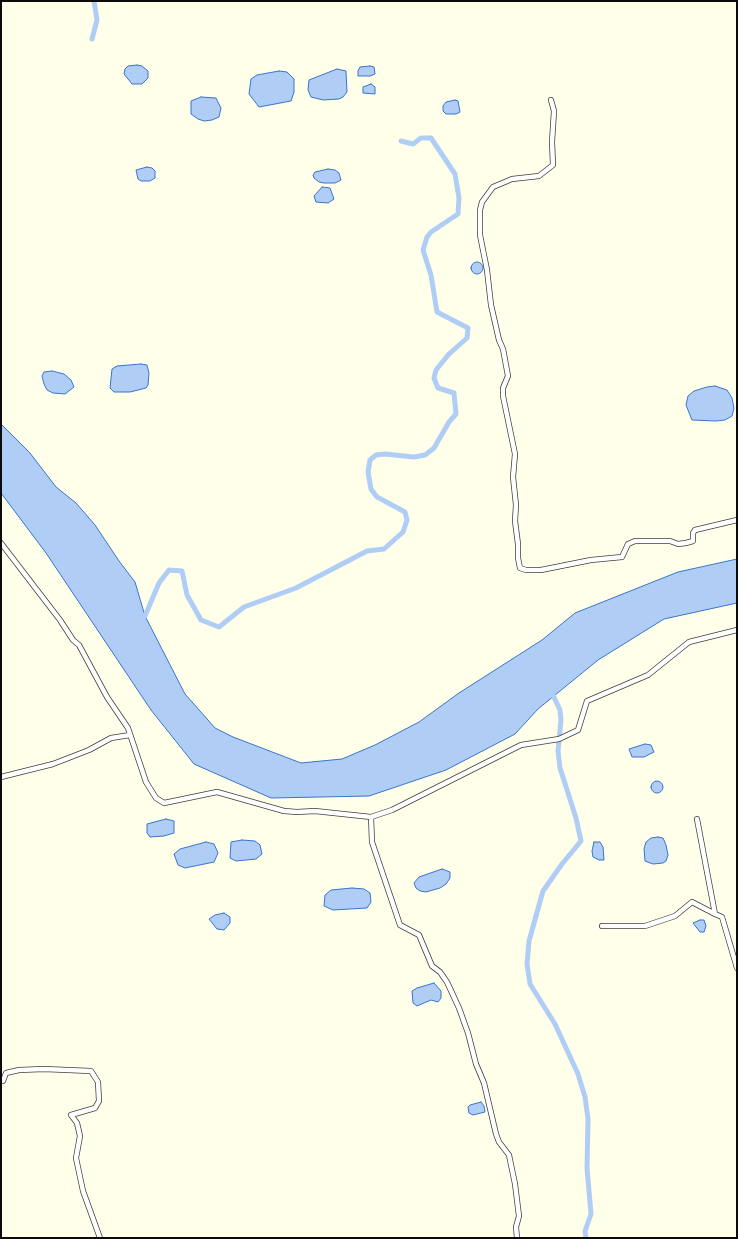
<!DOCTYPE html>
<style>
body{margin:0}
#map{position:relative;width:738px;height:1239px;overflow:hidden;background:#ffffea;font-family:"Noto Serif",serif}
canvas{display:block}
.frame{position:absolute;inset:0;border:2px solid #0b0b0b;pointer-events:none}
</style>
<div id="map">
<canvas width="738" height="1239"></canvas>
<div class="frame"></div>
</div>
<script>
const ctx = document.querySelector('canvas').getContext('2d');
ctx.lineJoin = 'round';
function paint(path, color) { ctx.fillStyle = color; ctx.fill(path, 'evenodd'); }
const shape = rows => new Path2D(rows.map(r => 'M' + r).join(''));
function strokePath(path, color, width, dash) { ctx.strokeStyle = color; ctx.lineWidth = width; ctx.lineCap = dash ? 'butt' : 'round'; ctx.setLineDash(dash || []); ctx.stroke(path); }
const water = shape([
 [137,65,142,66,148,71,148,78,142,84,132,84,124,74,125,69,128,66,137,65],
 [370,66,374,67,375,74,370,76,358,76,358,71,360,67,370,66],
 [337,69,346,71,347,92,343,97,339,99,323,100,311,97,308,90,309,80,337,69],
 [279,71,287,72,294,79,294,92,291,101,259,107,249,94,251,79,257,75,279,71],
 [371,84,375,87,375,94,363,93,363,87,371,84],
 [201,97,216,98,221,108,219,117,212,120,204,121,198,119,191,114,191,101,201,97],
 [455,100,458,101,460,112,456,114,446,114,443,111,443,106,446,102,455,100],
 [147,167,152,168,155,171,155,178,150,181,141,181,138,179,136,170,147,167],
 [328,169,335,170,339,173,341,180,335,183,324,183,319,182,314,178,313,175,315,172,328,169],
 [322,187,330,188,334,199,328,203,316,202,314,196,322,187],
 '471 268a6 6 0 1 1 12 0a6 6 0 1 1-12 0Z',
 [141,364,147,365,149,373,148,385,146,388,130,392,114,392,110,388,112,369,117,366,141,364],
 [52,371,64,374,71,380,74,387,65,394,53,393,47,390,44,384,42,376,44,372,52,371],
 [715,386,727,390,732,398,734,408,732,416,725,420,716,421,692,420,686,405,688,396,694,391,707,387,715,386],
 [1,424,30,453,56,487,76,503,95,525,119,561,135,582,145,616,185,694,215,728,233,737,301,763,342,759,375,745,419,722,459,693,542,640,575,613,678,572,737,559,737,603,664,619,598,660,538,709,515,734,446,770,369,796,271,798,194,764,151,710,46,553,1,493,1,424],
 [645,744,651,745,654,752,644,757,632,757,629,749,645,744],
 '651 787a6 6 0 1 1 12 0a6 6 0 1 1-12 0Z',
 [166,819,174,821,174,833,164,836,150,837,147,833,147,824,166,819],
 [658,837,663,838,666,845,668,855,666,861,663,863,653,864,645,861,644,849,646,842,651,838,658,837],
 [242,840,255,841,260,845,262,854,256,859,236,861,230,858,231,842,242,840],
 [206,842,214,844,218,853,214,862,185,868,178,865,174,854,180,849,206,842],
 [594,842,600,842,603,847,604,860,599,860,593,857,592,851,594,842],
 [442,869,450,872,450,878,446,884,440,888,426,892,420,891,416,888,414,883,419,877,442,869],
 [352,888,364,889,370,893,371,902,367,908,333,910,324,906,325,895,331,890,352,888],
 [224,913,230,917,230,923,224,930,217,929,209,919,215,915,224,913],
 [700,920,704,920,706,926,704,932,700,932,693,923,700,920],
 [434,983,441,991,441,998,438,1002,431,1000,417,1006,413,1003,412,991,417,988,434,983],
 [481,1102,484,1106,485,1112,473,1115,469,1113,468,1107,470,1105,481,1102]
]);
paint(water, '#b0cef5');
strokePath(water, '#3874cb', 1);
strokePath(shape([
 [92,39,97,20,94,1],
 [145,616,159,583,169,570,182,571,187,595,201,620,219,627,244,607,296,588,367,551,384,549,403,532,407,520,405,512,377,497,371,489,368,472,370,460,376,455,385,454,414,457,425,455,434,448,449,422,456,414,454,393,438,388,434,378,436,370,449,354,467,338,468,328,437,312,431,275,423,250,427,237,431,232,458,214,459,198,455,174,431,138,421,138,413,144,401,141],
 [552,693,560,710,561,720,558,751,560,768,576,818,581,841,562,864,543,891,529,941,527,964,530,984,555,1024,578,1074,585,1097,588,1119,587,1168,591,1214,585,1231,586,1238]
]), '#b0cef5', 5);
const minor = shape([
 [551,100,554,111,552,142,553,165,539,176,512,179,493,187,482,202,480,210,480,235,487,270,491,305,499,340,503,349,508,376,503,388,503,396,515,454,513,477,516,505,515,521,518,544,518,558,520,568,526,570,541,570,591,560,622,557,628,544,635,541,670,541,678,544,686,543,693,541,693,533,695,530,737,520],
 [1,543,60,620,73,640,79,645,107,697,128,728,146,782,156,798,164,803,217,792,284,811,297,812,315,811,371,817,392,810,521,745,559,739,578,730,587,701,648,675,689,642,737,630],
 [1,777,53,764,89,750,111,738,130,735],
 [371,817,372,842,400,925,419,935,432,966,440,972,447,982,459,1008,468,1033,476,1064,484,1083,496,1134,499,1142,509,1155,515,1184,519,1216,516,1227,517,1238],
 [697,819,715,914,722,917,737,968],
 [602,926,645,926,675,916,692,902,715,914],
 [1,1081,3,1081,6,1073,19,1070,44,1069,91,1071,98,1082,99,1101,95,1108,71,1115,77,1123,80,1136,76,1158,83,1191,100,1238]
]);
strokePath(minor, '#3e3e3e', 6);
strokePath(minor, '#fff', 4.5);
</script>
